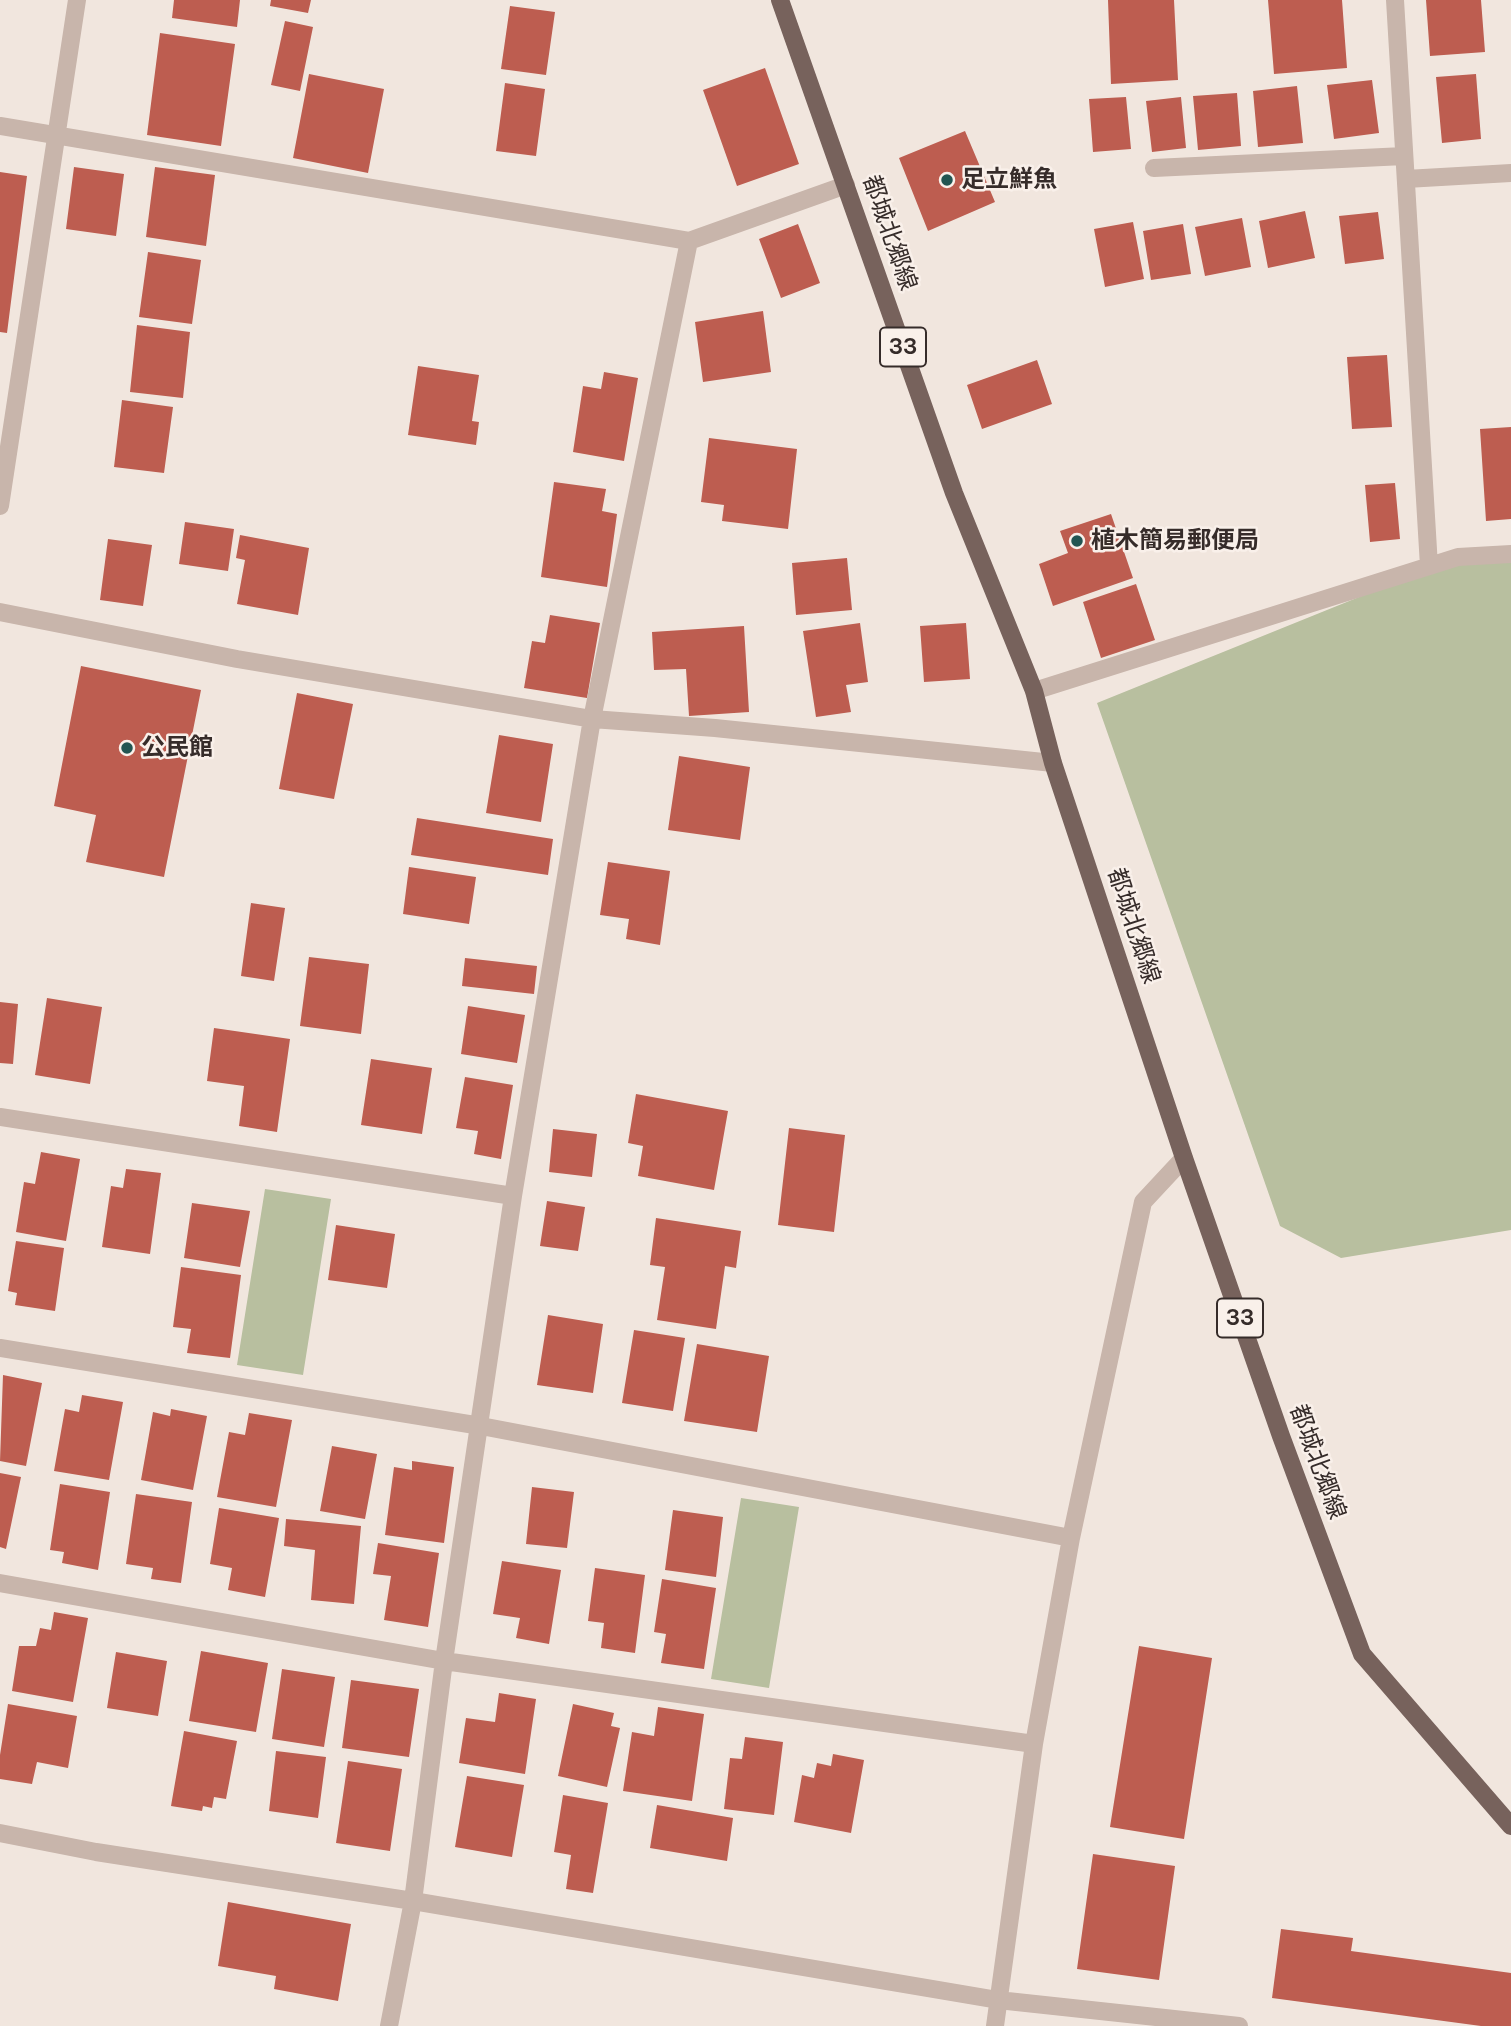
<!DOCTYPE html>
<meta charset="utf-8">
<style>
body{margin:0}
canvas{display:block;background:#f1e6de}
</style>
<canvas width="1511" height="2026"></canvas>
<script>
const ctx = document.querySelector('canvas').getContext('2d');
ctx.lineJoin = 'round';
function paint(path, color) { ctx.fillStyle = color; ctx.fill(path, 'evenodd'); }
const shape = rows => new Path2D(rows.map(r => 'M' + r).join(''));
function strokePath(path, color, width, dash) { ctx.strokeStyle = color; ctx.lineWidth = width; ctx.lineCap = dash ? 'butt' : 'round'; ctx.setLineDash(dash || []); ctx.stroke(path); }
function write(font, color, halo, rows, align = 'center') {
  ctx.font = font + ' Karla,"Noto Sans JP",sans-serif'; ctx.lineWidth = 5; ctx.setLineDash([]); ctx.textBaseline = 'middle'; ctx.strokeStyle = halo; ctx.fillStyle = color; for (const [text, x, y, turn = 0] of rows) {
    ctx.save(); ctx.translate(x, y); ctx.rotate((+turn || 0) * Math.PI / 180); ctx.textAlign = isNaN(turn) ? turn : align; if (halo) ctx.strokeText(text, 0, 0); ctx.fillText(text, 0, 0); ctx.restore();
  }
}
paint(shape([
 [1458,557,1511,558,1511,1230,1341,1258,1280,1226,1097,703],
 [265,1189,331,1199,303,1375,237,1365],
 [741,1498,799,1507,769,1688,711,1679]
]), '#b8bf9f');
paint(shape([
 [174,0,240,0,237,27,172,18],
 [271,0,311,0,308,13,270,6],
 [1108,0,1174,0,1178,80,1111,84],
 [1268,0,1342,0,1347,68,1274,74],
 [1426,0,1481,0,1485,52,1430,56],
 [510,6,555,12,546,75,501,69],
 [285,21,313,27,300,91,271,85],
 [160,33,235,44,221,146,147,135],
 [765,68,799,164,737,186,703,90],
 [309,74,384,89,368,173,293,158],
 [1476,74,1481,139,1442,143,1436,77],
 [1372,80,1379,133,1334,139,1327,85],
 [505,83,545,89,536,156,496,151],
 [1297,86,1303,143,1258,147,1253,91],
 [1237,93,1241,146,1198,150,1193,96],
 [1126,97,1131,149,1093,152,1089,99],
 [1181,97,1186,148,1152,152,1146,101],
 [965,131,995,202,928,231,899,158],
 [74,167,124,174,116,236,66,229],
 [155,167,215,175,206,246,146,237],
 [0,172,27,176,7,333,0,332],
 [1305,211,1315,258,1268,268,1259,221],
 [1378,212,1384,259,1345,264,1339,216],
 [1242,218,1251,267,1205,276,1195,227],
 [1133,222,1144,279,1105,287,1094,229],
 [798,224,820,283,781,298,759,239],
 [1183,224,1191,274,1151,280,1143,231],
 [148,252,201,260,192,324,139,317],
 [763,311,771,372,703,382,695,322],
 [137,325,190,332,183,398,130,392],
 [1387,355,1392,427,1352,429,1347,357],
 [1037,360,1052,404,982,429,967,385],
 [418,366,479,375,472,421,479,422,476,445,408,435],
 [604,372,638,378,624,461,573,452,583,386,601,389],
 [122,400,173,407,164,473,114,467],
 [1511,427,1511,519,1486,521,1480,429],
 [709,438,797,449,788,529,722,521,724,505,701,502],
 [554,482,606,489,602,511,617,514,607,587,541,577],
 [1395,483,1400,539,1370,542,1365,485],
 [1111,514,1133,578,1053,606,1039,564,1068,553,1060,531],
 [185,522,234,529,228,571,179,564],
 [240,535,309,548,298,615,237,604,245,560,236,558],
 [108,539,152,545,143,606,100,600],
 [847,558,852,610,796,615,792,563],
 [1136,584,1155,640,1101,658,1083,602],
 [550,615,600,623,587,698,524,688,532,641,545,643],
 [860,623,868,682,846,685,851,712,816,717,803,631],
 [966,623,970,679,924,682,920,626],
 [744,626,749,712,689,716,686,669,654,670,652,632],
 [81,666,201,690,164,877,86,862,96,815,54,806],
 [297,693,353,704,334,799,279,789],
 [499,735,553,744,541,822,486,813],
 [679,756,750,767,740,840,668,830],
 [417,818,553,839,548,875,411,855],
 [608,862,670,871,660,945,626,939,629,919,600,915],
 [409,867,476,877,469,924,403,914],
 [251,903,285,908,274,981,241,976],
 [309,957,369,964,361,1034,300,1026],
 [465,958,537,966,534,994,462,986],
 [47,998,102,1007,90,1084,35,1075],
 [0,1002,18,1004,13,1064,0,1063],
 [468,1006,525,1015,517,1063,461,1054],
 [214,1028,290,1039,277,1132,239,1126,244,1086,207,1081],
 [371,1059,432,1068,422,1134,361,1125],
 [465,1077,513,1085,501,1159,474,1154,478,1131,456,1128],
 [636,1094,728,1111,714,1190,638,1176,643,1146,628,1143],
 [789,1128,845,1135,834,1232,778,1225],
 [553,1129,597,1134,592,1177,549,1172],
 [41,1152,80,1159,66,1241,16,1232,24,1182,35,1184],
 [126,1169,161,1173,150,1254,102,1247,111,1186,123,1188],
 [547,1201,585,1207,578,1251,540,1246],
 [192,1203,250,1211,240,1267,184,1258],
 [656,1218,741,1231,736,1268,725,1266,716,1329,657,1320,665,1267,650,1265],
 [336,1225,395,1234,387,1288,328,1280],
 [16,1241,64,1248,55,1311,15,1305,17,1293,8,1291],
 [181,1267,241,1275,230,1358,187,1353,191,1329,173,1327],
 [548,1315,603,1324,593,1393,537,1385],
 [634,1330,685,1338,673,1411,622,1403],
 [697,1344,769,1356,757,1432,684,1421],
 [3,1375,42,1383,26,1466,0,1461],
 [82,1395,123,1402,109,1480,54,1471,65,1409,79,1412],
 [171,1409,207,1416,193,1490,141,1480,153,1412,170,1416],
 [249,1413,292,1420,276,1507,217,1497,229,1432,245,1435],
 [332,1446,377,1454,365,1519,320,1511],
 [412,1461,454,1467,444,1543,385,1535,394,1467,412,1470],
 [0,1473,21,1477,6,1549,0,1547],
 [60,1484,110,1492,98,1570,62,1563,64,1552,50,1550],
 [532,1487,574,1492,567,1548,526,1544],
 [136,1494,192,1502,181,1583,151,1579,153,1568,126,1564],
 [219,1508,279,1518,265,1597,228,1590,232,1568,210,1564],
 [673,1510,723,1517,716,1577,665,1570],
 [286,1519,361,1526,354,1604,311,1600,315,1550,284,1546],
 [378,1543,439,1553,428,1627,384,1620,391,1576,373,1574],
 [502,1561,561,1570,549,1644,516,1638,520,1618,493,1614],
 [595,1568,645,1575,635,1653,601,1648,604,1623,588,1621],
 [662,1579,716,1588,704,1669,661,1663,666,1634,654,1632],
 [54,1612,88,1618,73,1702,12,1691,19,1646,36,1646,40,1628,51,1630],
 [1139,1646,1212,1658,1184,1839,1110,1827],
 [201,1651,268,1663,256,1732,189,1721],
 [116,1652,167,1661,158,1716,107,1708],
 [282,1669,335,1677,324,1747,272,1739],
 [351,1680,419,1689,409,1757,342,1748],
 [499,1693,536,1699,525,1774,459,1763,466,1718,495,1722],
 [8,1704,77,1716,68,1768,37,1762,32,1784,0,1779,0,1755],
 [573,1704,614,1713,611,1726,620,1728,607,1787,558,1776],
 [658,1707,704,1714,692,1801,623,1791,632,1732,654,1736],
 [184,1731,237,1741,226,1799,214,1797,212,1808,203,1806,202,1811,171,1806],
 [745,1737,783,1742,774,1815,724,1809,730,1758,742,1759],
 [276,1751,326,1757,318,1818,269,1811],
 [833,1754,864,1760,851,1833,794,1822,802,1775,814,1778,817,1763,831,1766],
 [348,1761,402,1769,390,1851,336,1843],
 [467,1776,524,1785,512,1857,455,1847],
 [563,1795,608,1803,593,1893,566,1889,571,1855,554,1852],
 [657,1805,733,1818,727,1861,650,1848],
 [1093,1854,1175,1866,1159,1980,1077,1969],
 [228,1902,351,1924,338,2001,274,1989,276,1976,218,1966],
 [1281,1929,1353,1938,1351,1951,1511,1973,1511,2026,1481,2026,1272,1998]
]), '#bd5d50');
strokePath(shape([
 [1395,0,1429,566],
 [0,126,689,241],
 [1154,168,1404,156],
 [1406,179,1511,173],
 [0,506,77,0],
 [0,612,237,659,592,719,715,728,1053,763],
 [1034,691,1458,557,1511,554],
 [0,1117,513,1196],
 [0,1348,481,1426,1071,1538],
 [0,1583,444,1661,1034,1744],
 [0,1833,96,1852,413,1901,998,2000,1239,2026],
 [389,2026,413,1901,444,1661,513,1196,592,719,689,241,846,185],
 [995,2026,1034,1744,1071,1538,1143,1202,1184,1158]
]), '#c8b5ab', 18);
strokePath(shape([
 [780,0,954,493,1034,691,1053,763,1184,1158,1281,1436,1362,1654,1511,1826]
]), '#77625c', 18);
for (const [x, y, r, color] of [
 [947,180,7,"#225552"],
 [1077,541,7,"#225552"],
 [127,748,7,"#225552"]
]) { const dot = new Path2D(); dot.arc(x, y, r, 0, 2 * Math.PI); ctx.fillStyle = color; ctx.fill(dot); strokePath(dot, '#f9f0ea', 2.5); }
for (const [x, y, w] of [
 [903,347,46],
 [1240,1318,46]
]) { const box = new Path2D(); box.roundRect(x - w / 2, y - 19.5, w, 39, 5); ctx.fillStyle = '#f9f0ea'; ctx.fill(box); strokePath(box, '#362c2a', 2); }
write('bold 23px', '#362c2a', null, [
 ["33",903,347],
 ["33",1240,1318]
]);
write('bold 24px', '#362c2a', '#f9f0ea', [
 ["足立鮮魚",961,180],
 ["植木簡易郵便局",1091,541],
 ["公民館",141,748]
], 'left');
write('24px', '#362c2a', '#f9f0ea', [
 ["都城北郷線",889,233,71],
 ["都城北郷線",1133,926,72],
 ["都城北郷線",1317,1462,70]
]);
</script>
